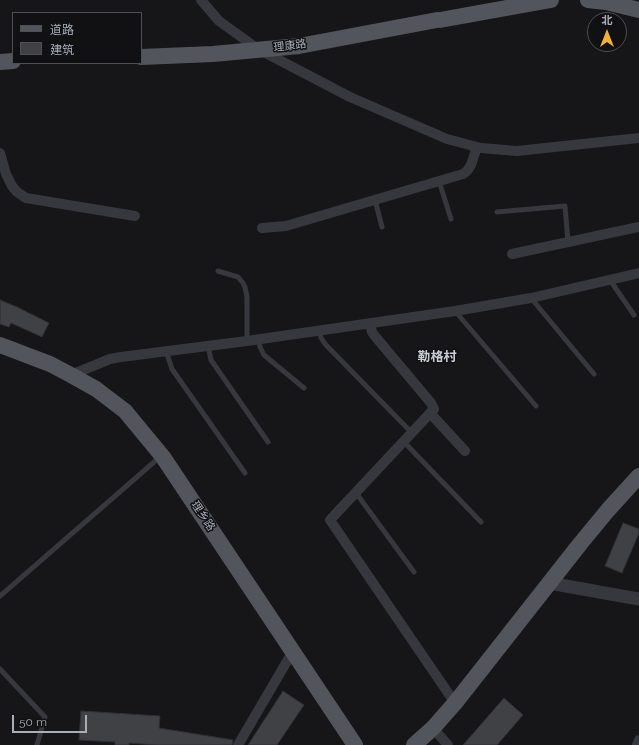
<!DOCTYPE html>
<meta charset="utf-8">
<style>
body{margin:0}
#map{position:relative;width:639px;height:745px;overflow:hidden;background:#161618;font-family:Raleway,"Noto Sans SC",sans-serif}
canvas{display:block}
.legend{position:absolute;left:12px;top:12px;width:130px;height:52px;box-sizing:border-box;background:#111113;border:1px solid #4d4f55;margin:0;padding:5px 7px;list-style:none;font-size:12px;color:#a8adb8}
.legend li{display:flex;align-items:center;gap:8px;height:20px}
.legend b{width:20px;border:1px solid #4d4f55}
.north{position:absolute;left:587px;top:12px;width:40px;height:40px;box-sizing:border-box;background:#111113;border:1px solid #4d4f55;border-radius:50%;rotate:0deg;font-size:11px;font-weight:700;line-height:16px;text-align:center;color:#a8adb8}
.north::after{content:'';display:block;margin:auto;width:14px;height:18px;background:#f2b134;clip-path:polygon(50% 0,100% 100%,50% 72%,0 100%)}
.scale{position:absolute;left:12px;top:715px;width:75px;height:18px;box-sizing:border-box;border:2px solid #a8adb8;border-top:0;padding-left:5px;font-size:12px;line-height:14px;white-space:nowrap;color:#a8adb8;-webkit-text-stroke:3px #111113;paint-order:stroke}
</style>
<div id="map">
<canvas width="639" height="745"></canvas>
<ul class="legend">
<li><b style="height:5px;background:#53555c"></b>道路</li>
<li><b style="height:11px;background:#404145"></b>建筑</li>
</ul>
<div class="north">北</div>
<div class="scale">50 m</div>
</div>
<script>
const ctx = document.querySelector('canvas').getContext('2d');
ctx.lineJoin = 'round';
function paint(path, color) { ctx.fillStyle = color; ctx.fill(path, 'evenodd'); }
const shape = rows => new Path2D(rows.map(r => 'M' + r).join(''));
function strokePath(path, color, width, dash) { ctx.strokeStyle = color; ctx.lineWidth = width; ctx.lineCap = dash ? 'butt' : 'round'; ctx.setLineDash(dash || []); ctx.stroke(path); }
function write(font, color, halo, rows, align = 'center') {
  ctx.font = font + ' Raleway,"Noto Sans SC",sans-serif'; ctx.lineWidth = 3; ctx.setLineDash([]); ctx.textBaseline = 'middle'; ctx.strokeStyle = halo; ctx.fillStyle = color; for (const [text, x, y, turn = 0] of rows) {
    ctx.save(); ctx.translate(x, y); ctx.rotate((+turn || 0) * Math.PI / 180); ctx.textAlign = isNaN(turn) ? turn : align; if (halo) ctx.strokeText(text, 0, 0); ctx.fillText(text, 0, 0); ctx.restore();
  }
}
const building = shape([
 [0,300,17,307,49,323,42,337,11,323,9,327,0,324,0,300],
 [623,523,639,529,639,533,622,573,605,566,623,523],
 [283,691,304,705,277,745,248,745,283,691],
 [504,698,523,715,497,745,463,745,504,698],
 [81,711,160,716,159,728,233,740,232,745,156,745,129,743,129,745,115,745,115,742,79,740,81,711]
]);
paint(building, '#404145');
strokePath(building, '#303034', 1);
strokePath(shape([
 [439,181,451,219],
 [375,200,382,227],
 [497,212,565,206,568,242],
 [218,271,238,277,243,283,245,287,247,297,247,341],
 [610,280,634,315],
 [531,298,594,374],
 [455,311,536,406],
 [320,331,321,338,326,345,412,433],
 [259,340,260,347,264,355,304,388],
 [208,346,211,360,268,442],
 [166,351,172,369,245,473],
 [404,442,481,522],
 [356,493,414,572],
 [0,596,161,456],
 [0,669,45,717,37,745]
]), '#37383d', 5);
strokePath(shape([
 [201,0,219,21,258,49,350,97,447,139,481,148,517,151,639,138],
 [0,153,6,174,12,186,17,192,26,198,135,216],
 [262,228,286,226,463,174,467,171,471,165,477,147],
 [512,254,639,227],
 [370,324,372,332,374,335,431,403,434,409,330,520,455,703],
 [71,375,110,359,121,357,247,341,455,311,531,298,639,273],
 [431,414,465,451],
 [433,728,448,745],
 [238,745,293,651],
 [637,745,639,740]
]), '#37383d', 10);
strokePath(shape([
 [549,583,639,599]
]), '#37383d', 13);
strokePath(shape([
 [588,0,606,2,639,10],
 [440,20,551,0],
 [141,57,213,54,299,46,437,20],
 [0,62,13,61],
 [0,345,50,364,71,375,96,389,125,411,163,457,355,745],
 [414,745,433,728,455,703,580,544,608,510,639,476]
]), '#53555c', 16);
write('11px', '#a8adb8', '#111113', [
 ["理康路",290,46,-7],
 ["理乡路",203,516,56]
]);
write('bold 13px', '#c9ccd4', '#111113', [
 ["勒格村",437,357]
]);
</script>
